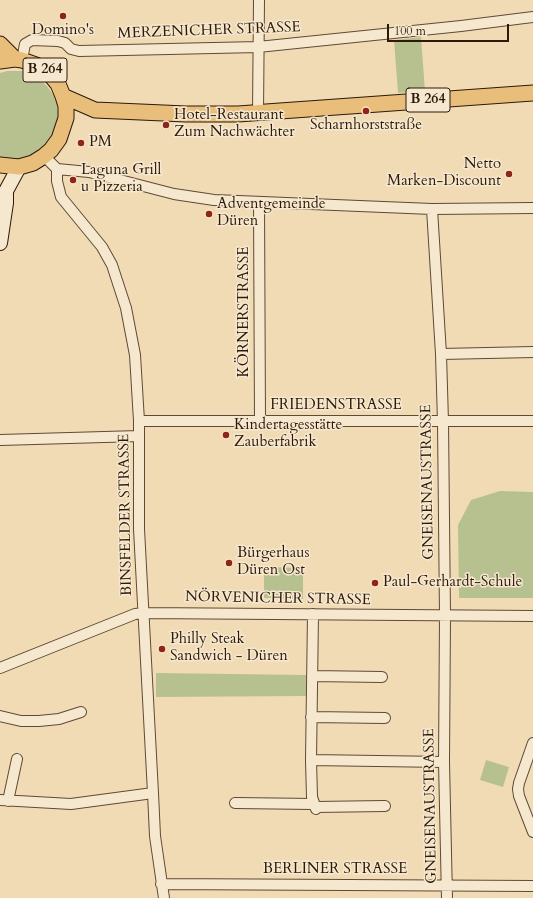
<!DOCTYPE html>
<meta charset="utf-8">
<style>
body{margin:0}
#map{position:relative;width:533px;height:898px;overflow:hidden;background:#f1dbb5;font-family:Cardo,serif}
canvas{display:block}
.scale{position:absolute;left:387px;top:24px;width:122px;height:18px;box-sizing:border-box;border:2px solid #2d190a;border-top:0;padding-left:5px;font-size:12px;line-height:14px;white-space:nowrap;color:#2d190a;-webkit-text-stroke:3px #f6e8cf;paint-order:stroke}
</style>
<div id="map">
<canvas width="533" height="898"></canvas>
<div class="scale">100 m</div>
</div>
<script>
const ctx = document.querySelector('canvas').getContext('2d');
ctx.lineJoin = 'round';
function paint(path, color) { ctx.fillStyle = color; ctx.fill(path, 'evenodd'); }
const shape = rows => new Path2D(rows.map(r => 'M' + r).join(''));
function strokePath(path, color, width, dash) { ctx.strokeStyle = color; ctx.lineWidth = width; ctx.lineCap = dash ? 'butt' : 'round'; ctx.setLineDash(dash || []); ctx.stroke(path); }
function write(font, color, halo, rows, align = 'center') {
  ctx.font = font + ' Cardo,serif'; ctx.lineWidth = 3; ctx.setLineDash([]); ctx.textBaseline = 'middle'; ctx.strokeStyle = halo; ctx.fillStyle = color; for (const [text, x, y, turn = 0] of rows) {
    ctx.save(); ctx.translate(x, y); ctx.rotate((+turn || 0) * Math.PI / 180); ctx.textAlign = isNaN(turn) ? turn : align; if (halo) ctx.strokeText(text, 0, 0); ctx.fillText(text, 0, 0); ctx.restore();
  }
}
paint(shape([
 [421,37,425,91,398,93,394,40],
 [7,71,22,71,36,76,47,86,56,99,59,114,57,129,51,142,26,160,0,159,0,73],
 [500,491,533,492,533,598,459,598,458,525,471,500],
 [264,567,303,568,303,599,264,598],
 [156,673,306,675,306,696,156,697],
 [486,760,509,767,503,787,480,780]
]), '#b7c190');
const street = shape([
 [22,60,25,44,32,40,58,41,65,43,71,49,79,51,258,47,461,26,533,17],
 [258,113,259,0],
 [44,156,57,169,57,181,61,197,102,247,112,265,126,308,135,355,139,421,139,529,153,793,155,836,164,898],
 [57,169,89,172,174,194,214,200,432,209,533,208],
 [259,202,260,421],
 [432,209,441,354,443,422,445,616,444,762,447,898],
 [441,354,533,352],
 [139,421,533,421],
 [0,440,139,436],
 [313,614,311,760,444,762],
 [0,668,135,614,144,613,533,616],
 [312,676,382,677],
 [0,716,21,721,39,721,59,719,81,712],
 [311,717,385,718],
 [533,743,519,783,518,789,519,796,533,832],
 [311,760,312,797,316,809],
 [0,800,71,804,153,793],
 [8,801,17,759],
 [235,803,314,804],
 [315,807,385,806],
 [161,884,533,886]
]);
const secondary = shape([
 [0,243,6,203,6,191,19,167]
]);
const primary = shape([
 [0,44,15,59],
 [0,61,15,59,22,60,36,65,49,73,58,84,63,96,66,106,66,118,59,139,51,150,44,156,33,163,19,167,0,165],
 [63,96,95,110,186,114,238,114,533,93]
]);
strokePath(street, '#5e4a35', 12);
strokePath(secondary, '#2d190a', 16);
strokePath(primary, '#2d190a', 17);
strokePath(street, '#f6e8cf', 10);
strokePath(secondary, '#f6e8cf', 14);
strokePath(primary, '#e8be7a', 15);
for (const [x, y, r, color] of [
 [63,16,4,"#8f2418"],
 [366,111,4,"#8f2418"],
 [166,125,4,"#8f2418"],
 [81,143,4,"#8f2418"],
 [509,174,4,"#8f2418"],
 [73,180,4,"#8f2418"],
 [209,214,4,"#8f2418"],
 [226,435,4,"#8f2418"],
 [229,563,4,"#8f2418"],
 [375,583,4,"#8f2418"],
 [162,649,4,"#8f2418"]
]) { const dot = new Path2D(); dot.arc(x, y, r, 0, 2 * Math.PI); ctx.fillStyle = color; ctx.fill(dot); strokePath(dot, '#f6e8cf', 1.5); }
for (const [x, y, w] of [
 [45,70,44],
 [428,100,44]
]) { const box = new Path2D(); box.roundRect(x - w / 2, y - 12, w, 24, 3); ctx.fillStyle = '#f6e8cf'; ctx.fill(box); strokePath(box, '#2d190a', 1); }
write('bold 14px', '#2d190a', null, [
 ["B 264",45,70],
 ["B 264",428,100]
]);
write('15px', '#2d190a', '#f6e8cf', [
 ["Domino's",63,31,"center"],
 ["Hotel-Restaurant",174,116],
 ["Zum Nachwächter",174,133],
 ["Scharnhorststraße",366,126,"center"],
 ["PM",89,143],
 ["Netto",501,165,"right"],
 ["Marken-Discount",501,182,"right"],
 ["Laguna Grill",81,171],
 ["u Pizzeria",81,188],
 ["Adventgemeinde",217,205],
 ["Düren",217,222],
 ["Kindertagesstätte",234,426],
 ["Zauberfabrik",234,443],
 ["Bürgerhaus",237,554],
 ["Düren Ost",237,571],
 ["Paul-Gerhardt-Schule",383,583],
 ["Philly Steak",170,640],
 ["Sandwich - Düren",170,657]
], 'left');
write('15px', '#2d190a', '#f6e8cf', [
 ["MERZENICHER STRASSE",209,31,-2],
 ["KÖRNERSTRASSE",245,312,-90],
 ["FRIEDENSTRASSE",336,406],
 ["GNEISENAUSTRASSE",428,482,-91],
 ["BINSFELDER STRASSE",126,515,-91],
 ["NÖRVENICHER STRASSE",278,599,1],
 ["GNEISENAUSTRASSE",431,806,-91],
 ["BERLINER STRASSE",335,870]
]);
</script>
